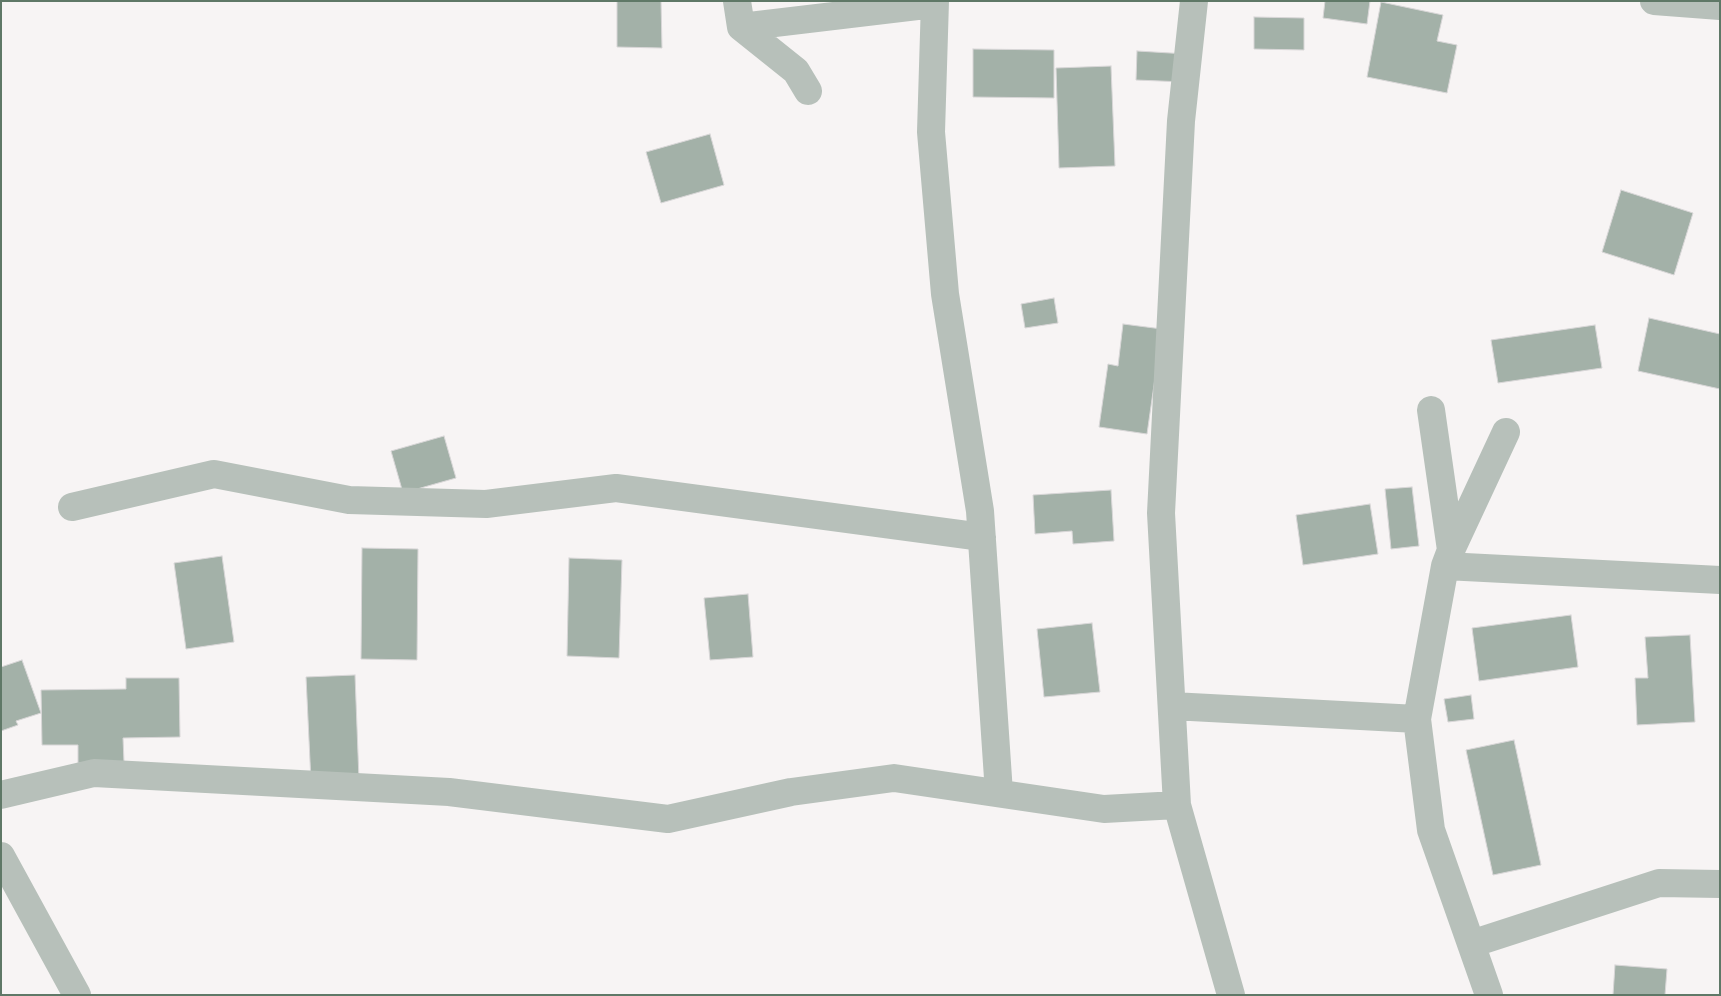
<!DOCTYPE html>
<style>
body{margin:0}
#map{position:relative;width:1721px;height:996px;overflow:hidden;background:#f7f4f4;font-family:"DM Sans",sans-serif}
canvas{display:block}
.frame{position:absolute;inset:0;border:2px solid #5f7867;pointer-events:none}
</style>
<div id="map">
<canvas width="1721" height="996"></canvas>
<div class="frame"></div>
</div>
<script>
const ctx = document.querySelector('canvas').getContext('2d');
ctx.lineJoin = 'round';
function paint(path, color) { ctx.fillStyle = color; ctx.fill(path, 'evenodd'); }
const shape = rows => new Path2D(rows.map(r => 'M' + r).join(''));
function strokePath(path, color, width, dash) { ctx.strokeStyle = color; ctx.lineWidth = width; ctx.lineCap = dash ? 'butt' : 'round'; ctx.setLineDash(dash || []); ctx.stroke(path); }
const building = shape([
 [617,1,661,1,662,48,617,47,617,1],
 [1325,1,1370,1,1367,24,1323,18,1325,1],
 [1381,2,1443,15,1437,41,1457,45,1447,93,1367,77,1381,2],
 [1254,17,1304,18,1304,50,1254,49,1254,17],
 [973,49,1054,50,1054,98,973,97,973,49],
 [1137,51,1187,54,1185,82,1136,80,1137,51],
 [1111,66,1115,166,1059,168,1056,68,1111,66],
 [710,134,724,185,661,203,646,152,710,134],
 [1621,190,1693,213,1674,275,1602,252,1621,190],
 [1054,298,1058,323,1025,328,1021,304,1054,298],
 [1649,318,1720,334,1720,389,1638,371,1649,318],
 [1123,324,1162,329,1147,434,1099,427,1108,364,1118,366,1123,324],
 [1595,325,1602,368,1498,383,1491,340,1595,325],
 [444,436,456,478,403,493,391,451,444,436],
 [1412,487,1419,546,1391,549,1385,489,1412,487],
 [1111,490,1114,541,1073,544,1072,531,1035,534,1033,495,1111,490],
 [1370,504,1378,554,1303,565,1296,515,1370,504],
 [362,548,418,549,417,660,361,659,362,548],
 [222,556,234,642,186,649,174,563,222,556],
 [569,558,622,560,619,658,567,656,569,558],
 [748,594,753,657,710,660,704,598,748,594],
 [1571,615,1578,667,1479,681,1472,628,1571,615],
 [1092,623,1100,692,1044,697,1037,629,1092,623],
 [1690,635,1695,722,1637,725,1635,678,1648,678,1645,637,1690,635],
 [22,660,41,713,16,721,18,725,1,731,1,667,22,660],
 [355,675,359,780,311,782,306,677,355,675],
 [126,678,179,678,180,737,123,738,124,762,78,763,78,745,42,745,41,690,126,689,126,678],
 [1471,695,1474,719,1448,722,1444,699,1471,695],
 [1514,740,1541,865,1493,875,1466,750,1514,740],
 [1615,965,1667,969,1665,995,1613,995,1615,965]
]);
paint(building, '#a3b1a8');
strokePath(building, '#d8d6d7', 1);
strokePath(shape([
 [737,1,741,27,796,71,808,91],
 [935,1,931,132,945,294,980,511,999,793],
 [1194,1,1181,121,1161,513,1177,805,1231,995],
 [1654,1,1720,6],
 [741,27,934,4],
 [1431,410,1451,550,1445,566,1417,719,1431,830,1489,995],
 [72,507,214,474,349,500,486,504,616,488,982,537],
 [1451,550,1506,432],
 [1445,566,1720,580],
 [1172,706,1417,719],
 [1,795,94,773,449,792,668,819,791,792,894,778,1104,809,1177,805],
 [1,856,77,995],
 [1471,944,1659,883,1720,884]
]), '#b7c0ba', 28);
</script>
